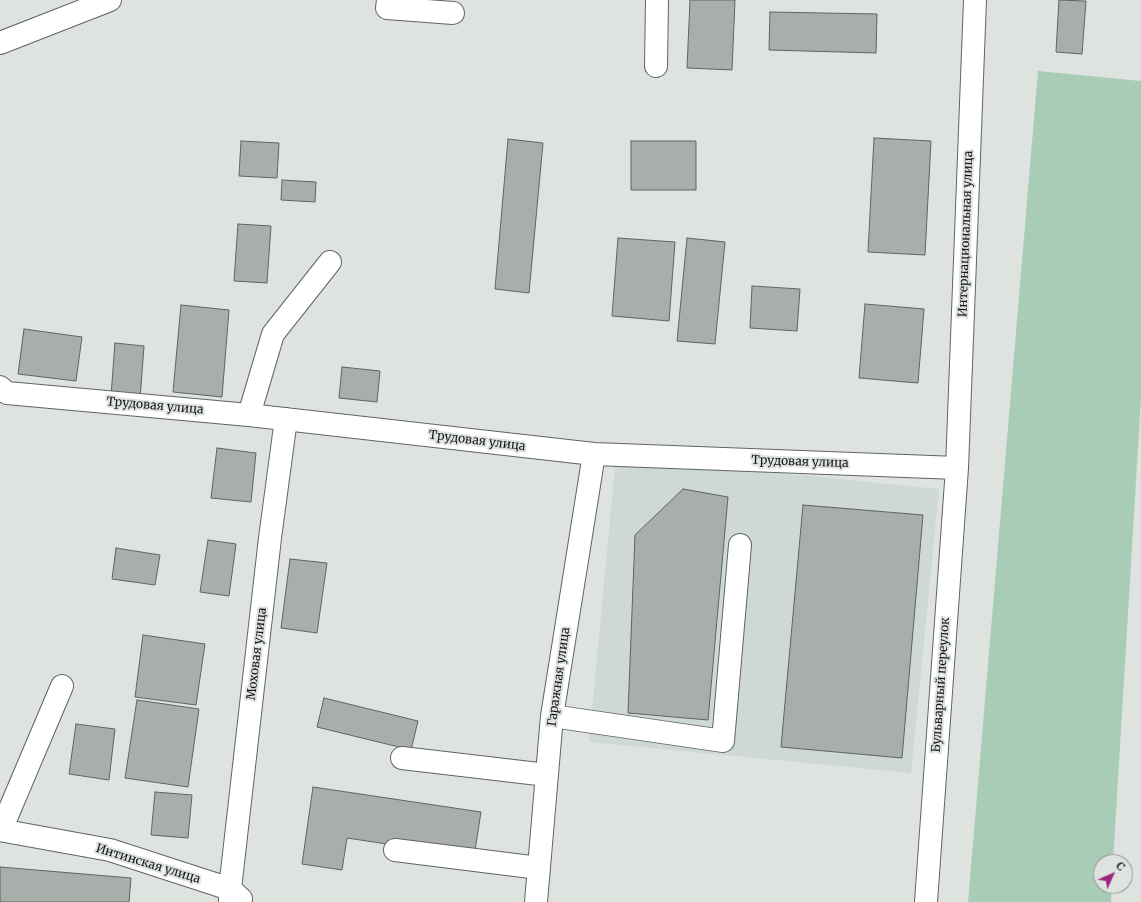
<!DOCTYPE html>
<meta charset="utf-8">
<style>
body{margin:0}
#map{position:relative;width:1141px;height:902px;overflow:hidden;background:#dee3e0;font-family:Merriweather,serif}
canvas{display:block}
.north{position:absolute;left:1093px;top:854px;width:40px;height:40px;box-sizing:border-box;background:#dee3e0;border:1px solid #8e918f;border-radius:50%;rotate:45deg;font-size:11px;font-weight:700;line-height:16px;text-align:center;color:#151715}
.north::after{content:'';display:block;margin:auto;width:14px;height:18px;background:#9d2680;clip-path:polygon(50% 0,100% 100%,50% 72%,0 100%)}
</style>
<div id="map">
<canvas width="1141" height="902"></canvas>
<div class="north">С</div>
</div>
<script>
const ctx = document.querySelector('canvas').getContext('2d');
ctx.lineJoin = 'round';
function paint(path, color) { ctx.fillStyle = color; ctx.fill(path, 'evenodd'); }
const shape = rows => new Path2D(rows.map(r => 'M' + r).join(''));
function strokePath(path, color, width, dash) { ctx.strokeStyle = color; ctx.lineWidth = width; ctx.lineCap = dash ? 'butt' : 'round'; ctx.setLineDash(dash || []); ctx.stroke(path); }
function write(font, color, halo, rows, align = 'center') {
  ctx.font = font + ' Merriweather,serif'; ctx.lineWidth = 4; ctx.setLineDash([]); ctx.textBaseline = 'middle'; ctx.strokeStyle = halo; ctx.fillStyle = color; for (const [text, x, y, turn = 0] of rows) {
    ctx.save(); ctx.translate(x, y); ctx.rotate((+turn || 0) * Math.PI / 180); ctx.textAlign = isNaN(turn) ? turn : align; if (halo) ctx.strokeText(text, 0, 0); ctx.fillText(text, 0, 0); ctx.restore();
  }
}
paint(shape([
 [616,457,939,489,911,773,589,742]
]), '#cdd9d2');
paint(shape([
 [1038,71,1141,81,1141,398,1113,862,1101,862,1101,886,1112,886,1111,902,968,902]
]), '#a9ccb7');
const building = shape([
 [690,0,735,0,732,70,687,68,690,0],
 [1059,0,1086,1,1082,54,1056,52,1059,0],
 [770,12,877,14,876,53,769,50,770,12],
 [874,138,931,141,925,255,868,252,874,138],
 [508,139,543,143,529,293,495,289,508,139],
 [241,141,279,143,277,178,239,176,241,141],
 [631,141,696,141,696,190,631,190,631,141],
 [282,180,316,182,315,202,281,200,282,180],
 [238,224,271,226,267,283,234,281,238,224],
 [618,238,675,242,669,321,612,316,618,238],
 [687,238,725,242,715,344,677,341,687,238],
 [752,286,800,289,797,331,750,328,752,286],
 [865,304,924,309,918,383,859,378,865,304],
 [181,305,229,310,222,397,173,392,181,305],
 [24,329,82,337,76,381,18,374,24,329],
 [115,343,144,346,140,399,111,396,115,343],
 [342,367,380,371,377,402,339,398,342,367],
 [217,448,256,453,251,502,211,498,217,448],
 [683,489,728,497,708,720,628,713,635,535,683,489],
 [803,505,923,515,902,758,781,747,803,505],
 [208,540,236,544,229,596,200,592,208,540],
 [116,548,160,555,155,585,112,579,116,548],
 [290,559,327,563,317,633,281,628,290,559],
 [143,635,205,644,196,705,135,697,143,635],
 [324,698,418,721,411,750,317,727,324,698],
 [137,700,199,709,188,787,125,778,137,700],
 [76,724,115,729,109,780,69,774,76,724],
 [313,787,481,812,474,857,347,838,342,870,302,864,313,787],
 [155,792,192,795,188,838,151,835,155,792],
 [0,867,131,878,129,902,0,902,0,867]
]);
paint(building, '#a9aeab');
strokePath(building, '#606461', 1);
const minor = shape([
 [388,0,387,8,453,13],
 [0,43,110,0],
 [656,66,657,0],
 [0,387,7,393,249,415,594,454,957,468],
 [249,415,273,334,330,262],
 [552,716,723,741,740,545],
 [402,758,547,775],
 [0,830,110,850,230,889,241,899],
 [1,830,62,686],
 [395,850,539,868],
 [230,902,230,889,270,538,286,419],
 [536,902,552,716,594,454],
 [926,902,957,468,975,0]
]);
strokePath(minor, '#606462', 24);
strokePath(minor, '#fff', 22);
write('12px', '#151715', '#dee3e0', [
 ["Интернациональная улица",966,234,-88],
 ["Трудовая улица",155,406,5],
 ["Трудовая улица",477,441,7],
 ["Трудовая улица",800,462,2],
 ["Моховая улица",257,654,-83],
 ["Гаражная улица",559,677,-82],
 ["Бульварный переулок",941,685,-86],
 ["Интинская улица",148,864,17]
]);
</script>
